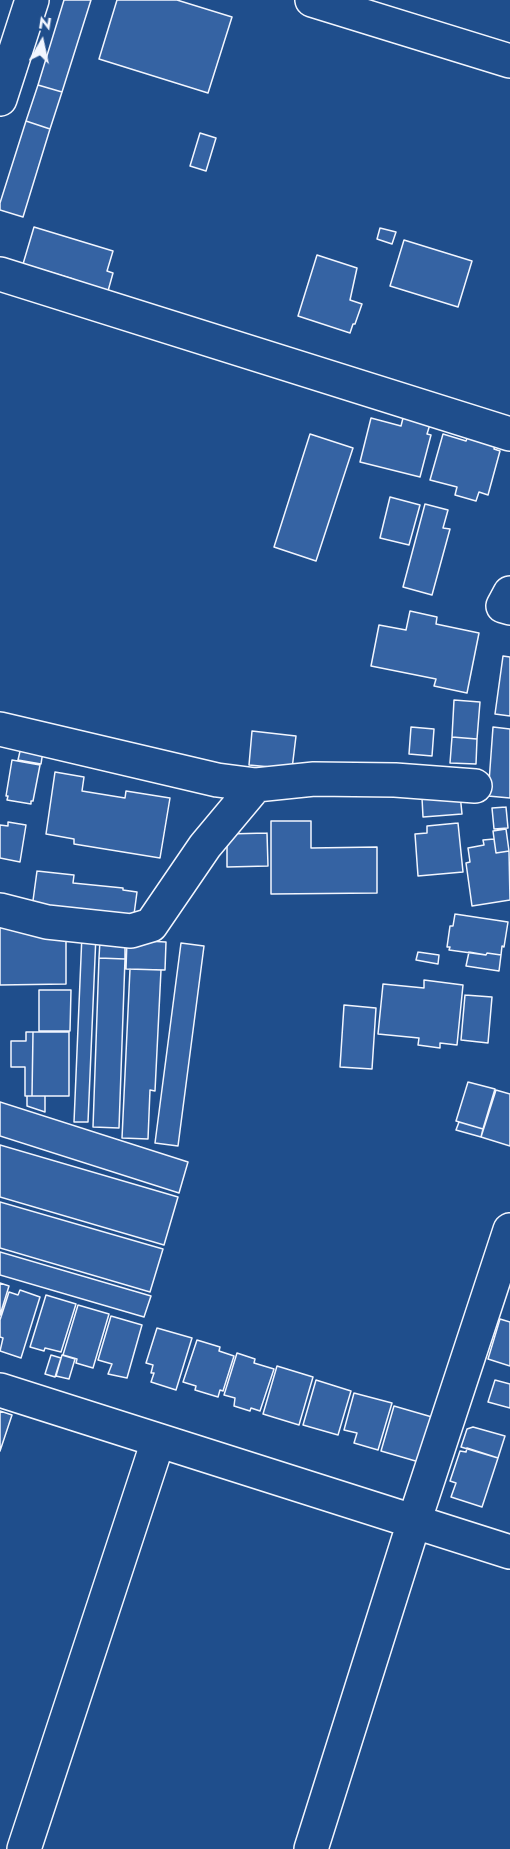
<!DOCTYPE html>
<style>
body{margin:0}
#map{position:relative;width:510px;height:1849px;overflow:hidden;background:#1f4e8c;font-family:Jost,sans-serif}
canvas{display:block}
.north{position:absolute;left:12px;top:12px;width:60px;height:60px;-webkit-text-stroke:4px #1f4e8c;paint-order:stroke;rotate:9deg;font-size:16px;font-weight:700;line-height:24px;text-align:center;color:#f2f6ff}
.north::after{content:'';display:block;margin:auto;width:21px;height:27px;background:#f2f6ff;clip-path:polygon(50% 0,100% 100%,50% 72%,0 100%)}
</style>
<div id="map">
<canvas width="510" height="1849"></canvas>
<div class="north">N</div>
</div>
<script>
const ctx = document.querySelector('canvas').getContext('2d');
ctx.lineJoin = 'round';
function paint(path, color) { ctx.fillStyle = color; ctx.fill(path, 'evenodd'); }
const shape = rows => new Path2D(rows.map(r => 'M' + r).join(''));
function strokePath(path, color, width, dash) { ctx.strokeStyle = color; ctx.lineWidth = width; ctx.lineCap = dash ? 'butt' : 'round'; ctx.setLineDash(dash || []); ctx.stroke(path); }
const building = shape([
 [64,0,91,0,62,92,38,85,64,0],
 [117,0,177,0,232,17,208,93,99,59,117,0],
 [38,85,62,92,50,129,26,121,38,85],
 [26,121,50,129,23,217,0,210,0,203,26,121],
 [200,133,216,138,206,171,190,166,200,133],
 [34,227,113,251,107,271,113,273,108,291,71,285,73,279,23,264,34,227],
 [380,228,396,232,392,244,377,239,380,228],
 [404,240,472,261,458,307,390,286,404,240],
 [317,255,357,268,350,300,362,304,355,324,353,324,350,333,298,316,317,255],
 [404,414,431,421,427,434,431,435,420,477,360,462,371,418,401,426,404,414],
 [469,433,496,440,494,449,500,451,488,495,479,492,476,501,455,495,457,487,430,480,443,434,466,441,469,433],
 [310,434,353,448,316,561,274,547,310,434],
 [390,497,420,505,409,545,380,538,390,497],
 [425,504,448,510,443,528,450,529,432,595,403,587,425,504],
 [410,611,437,617,436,624,479,633,467,693,434,686,436,679,371,666,379,625,406,630,410,611],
 [503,656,510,657,510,716,495,714,503,656],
 [454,700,480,702,477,739,452,737,454,700],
 [411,727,434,729,432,756,409,754,411,727],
 [493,727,510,729,510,798,488,796,493,727],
 [252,731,296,736,292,769,249,765,252,731],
 [452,737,477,739,476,764,450,763,452,737],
 [21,747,43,751,41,764,18,760,21,747],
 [12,760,40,765,33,801,31,801,31,804,7,800,8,796,6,796,12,760],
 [55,772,84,777,82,791,125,798,126,791,170,798,160,858,74,844,74,839,46,834,55,772],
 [460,794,462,814,423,817,422,798,460,794],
 [506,807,508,828,494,829,492,808,506,807],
 [271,821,311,821,311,848,377,847,377,893,271,894,271,821],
 [8,822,26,825,20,862,0,858,0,825,8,826,8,822],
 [458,823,463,872,418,876,415,834,427,833,427,826,458,823],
 [506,829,509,851,496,853,493,831,506,829],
 [267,833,268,866,227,867,227,834,267,833],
 [494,839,496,853,509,851,510,900,472,906,466,863,470,862,468,848,484,845,483,840,494,839],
 [37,871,74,875,73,883,123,888,123,890,137,892,133,922,32,908,37,871],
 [455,914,508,922,504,947,502,946,501,955,487,953,486,955,449,950,450,947,447,947,450,926,453,926,455,914],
 [0,927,66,929,66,984,0,985,0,927],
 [82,934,96,935,88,1122,74,1122,82,934],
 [100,940,125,941,125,959,99,958,100,940],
 [127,940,166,942,165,970,126,969,127,940],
 [181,943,204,946,178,1146,155,1143,181,943],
 [418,952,439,955,438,964,416,960,418,952],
 [469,952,486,955,487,953,501,955,499,971,466,966,469,952],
 [99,958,125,959,119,1128,93,1127,99,958],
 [130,969,161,970,155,1091,150,1090,148,1139,122,1138,130,969],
 [424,980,463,985,457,1045,440,1043,440,1048,418,1045,419,1038,378,1034,383,984,424,988,424,980],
 [39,990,71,990,70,1031,39,1031,39,990],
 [465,995,492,997,488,1043,461,1040,465,995],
 [344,1005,376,1008,372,1069,340,1067,344,1005],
 [26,1032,33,1032,32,1096,25,1096,25,1067,11,1067,11,1041,26,1041,26,1032],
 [33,1032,69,1032,69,1096,32,1096,33,1032],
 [468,1082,495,1089,483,1129,456,1121,468,1082],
 [496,1090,510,1094,510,1146,481,1137,496,1090],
 [27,1096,45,1096,45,1112,27,1106,27,1096],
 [0,1102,188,1162,179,1193,0,1136,0,1102],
 [459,1122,483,1129,481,1137,456,1130,459,1122],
 [0,1145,178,1197,164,1245,0,1197,0,1145],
 [0,1202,163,1249,150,1292,0,1248,0,1202],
 [0,1252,151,1296,144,1317,0,1275,0,1252],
 [0,1283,9,1286,0,1315,0,1283],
 [20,1290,40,1297,21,1358,0,1351,3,1338,0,1337,0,1320,9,1292,18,1295,20,1290],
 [46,1295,76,1304,61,1352,45,1348,44,1351,30,1347,46,1295],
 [78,1305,109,1314,93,1368,76,1363,77,1359,63,1355,78,1305],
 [111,1316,142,1325,127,1378,108,1374,112,1364,98,1360,111,1316],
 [500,1319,510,1322,510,1366,488,1359,500,1319],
 [157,1328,192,1338,176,1390,151,1382,154,1373,151,1373,153,1365,146,1363,157,1328],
 [197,1340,220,1347,219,1351,234,1356,223,1391,220,1390,218,1397,195,1390,196,1386,183,1382,197,1340],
 [237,1353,255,1359,254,1363,274,1369,260,1411,251,1408,250,1411,234,1406,235,1398,224,1395,237,1353],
 [51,1355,61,1358,55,1377,45,1374,51,1355],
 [62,1355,75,1359,69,1379,56,1376,62,1355],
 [277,1366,313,1377,299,1425,263,1414,277,1366],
 [316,1380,351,1391,338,1435,303,1425,316,1380],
 [495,1380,510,1384,510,1408,488,1402,495,1380],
 [354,1393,392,1403,378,1450,354,1443,357,1433,344,1430,354,1393],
 [394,1406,432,1417,419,1462,381,1451,394,1406],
 [0,1411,12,1415,0,1451,0,1411],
 [473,1427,505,1436,498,1458,461,1447,467,1429,473,1427],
 [467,1448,498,1458,482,1507,451,1497,456,1483,450,1481,460,1451,466,1452,467,1448]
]);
paint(building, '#3563a3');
strokePath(building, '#f2f6ff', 1.5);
const minor = shape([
 [312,0,510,61],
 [0,274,510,434],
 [510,593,503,606,510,608],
 [0,729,217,780,256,785,314,779,395,780,475,786],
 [0,910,47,922,131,931,151,925,205,846,256,785],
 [0,1390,510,1552],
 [24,1849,158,1441],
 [311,1849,414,1522,510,1230]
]);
const highway = shape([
 [0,99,32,0]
]);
strokePath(minor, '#f2f6ff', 36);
strokePath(highway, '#f2f6ff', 36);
strokePath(minor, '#1f4e8c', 33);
strokePath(highway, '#1f4e8c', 33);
</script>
